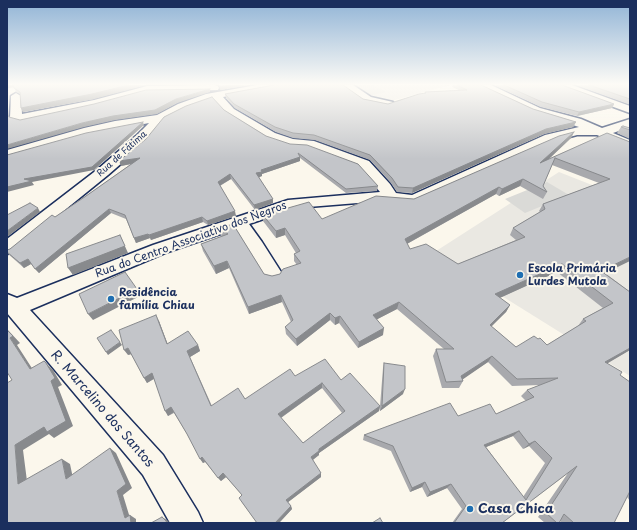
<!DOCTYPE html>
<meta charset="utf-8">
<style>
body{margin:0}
#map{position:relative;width:637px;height:530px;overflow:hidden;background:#fbf7ec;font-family:"Playpen Sans",sans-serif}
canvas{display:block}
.frame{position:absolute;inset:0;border:8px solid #1b2f5e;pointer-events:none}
</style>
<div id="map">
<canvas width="637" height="530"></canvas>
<div class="frame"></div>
</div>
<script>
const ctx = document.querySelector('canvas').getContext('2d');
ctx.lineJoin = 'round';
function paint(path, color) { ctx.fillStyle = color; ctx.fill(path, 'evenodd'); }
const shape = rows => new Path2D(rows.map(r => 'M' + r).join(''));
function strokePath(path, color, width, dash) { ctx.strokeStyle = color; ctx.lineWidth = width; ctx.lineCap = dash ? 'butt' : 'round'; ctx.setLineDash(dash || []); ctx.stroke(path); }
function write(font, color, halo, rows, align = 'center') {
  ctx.font = font + ' "Playpen Sans",sans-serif'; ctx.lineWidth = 4; ctx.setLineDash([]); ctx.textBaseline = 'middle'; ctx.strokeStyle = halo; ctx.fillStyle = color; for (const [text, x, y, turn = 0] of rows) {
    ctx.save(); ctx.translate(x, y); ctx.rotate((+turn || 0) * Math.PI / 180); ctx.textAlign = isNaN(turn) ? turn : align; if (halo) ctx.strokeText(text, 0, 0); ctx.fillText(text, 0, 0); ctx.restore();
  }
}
paint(shape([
 [353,85,451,85,387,102,379,101],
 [559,172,630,200,630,376,433,253]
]), '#eae8e2');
paint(shape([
 [348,85,373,85,386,92,367,96],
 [547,182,569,195,525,213,505,199]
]), '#dadad7');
const street = shape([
 [214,85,218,86,219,88,218,90,147,92,95,106,22,122,12,119,10,117,11,96,16,93,21,96,22,114,94,100,147,86,214,85],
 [257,85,279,85,274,88,223,97,234,109,275,133,293,139,314,141,369,161,390,184,396,193,412,195,545,135,579,127,532,112,479,87,478,85,491,85,540,108,581,119,602,128,630,119,630,127,613,133,630,140,630,149,597,135,577,135,555,141,418,203,412,205,390,202,370,202,296,208,249,224,262,242,283,275,280,280,273,282,266,280,235,229,165,253,30,310,163,455,198,512,203,523,170,523,143,475,7,313,7,294,17,298,153,245,288,200,380,192,359,167,307,148,291,147,267,139,226,113,213,99,186,108,164,120,146,142,108,175,13,252,7,254,7,239,98,169,136,136,149,123,87,135,7,158,7,150,84,128,115,121,157,115,178,104,206,94,257,85],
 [341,85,353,85,371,97,393,102,395,104,389,107,364,102,341,85],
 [558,85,572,85,630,106,630,113,559,87,558,85]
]);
strokePath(street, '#1b2f5e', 3);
paint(street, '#fbf7ec');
paint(shape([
 [7,85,94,99,23,112,21,108,20,94,16,92,14,87,7,88],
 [274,85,363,99,388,104,424,94,425,92,459,90,452,87,453,85,481,85,533,109,576,122,573,127,544,134,412,193,397,192,391,183,370,160,315,140,293,138,276,132,235,108,226,98,225,94],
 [494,85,562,85,614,104,612,108,577,116,541,107],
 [576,85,630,85,630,104,628,104],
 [224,110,266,136,378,186,377,191,346,193,300,158,300,161,262,174,262,176,259,177,273,203,255,210,231,179,220,186,236,216,208,225,203,222,151,240,150,238,136,243,126,219,111,213,39,273,31,264,24,268,7,253,7,250,10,249,55,217,86,196,131,164,121,166,119,161],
 [621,127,630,128,630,139,617,133],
 [574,132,571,138,548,160,607,133,630,142,605,273,630,292,630,350,607,363,620,375,630,382,630,501,627,497,614,523,562,523,560,521,559,523,545,523,538,517,568,473,502,523,452,523,462,509,447,488,427,497,422,487,410,492,391,451,363,440,364,435,458,416,496,414,526,401,521,396,527,390,540,385,512,386,488,362,462,379,463,381,459,388,442,388,433,356,436,349,444,349,397,309,377,319,383,335,358,348,339,323,335,325,330,320,297,346,286,334,285,327,291,322,282,302,249,314,229,268,216,274,203,251,201,244,222,236,221,235,220,228,233,224,264,274,272,276,280,274,297,265,294,261,294,254,296,253,285,235,276,238,263,221,262,214,281,210,322,219,414,199],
 [552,165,599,183,543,204,539,211,540,212,513,228,510,235,516,240,458,264,410,249,407,244,496,194,499,196,520,186,543,199,547,192,543,186],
 [557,272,603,308,583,319,578,326,547,345,538,339,516,347,491,326,506,312,510,305,499,298],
 [513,436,523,449,529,446,545,463,523,497,486,447],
 [159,321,167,343,198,345,200,351,190,357,212,406,245,399,295,376,341,380,380,406,383,368,384,363,403,394,380,411,380,407,379,411,319,453,319,455,313,460,321,477,288,502,291,506,292,509,279,523,257,523,241,501,242,495,226,477,221,481,205,462,203,463,187,434,174,413,168,416,154,379,147,383,131,354,128,355],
 [322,388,342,413,303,443,281,418]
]), '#a8a9ad');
paint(shape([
 [7,85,14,85,15,87,7,88],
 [129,85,146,85,94,99,23,112,21,108],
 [226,85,249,85,220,90,219,86],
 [210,89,210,92,177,103,157,114,115,120,84,127,7,149,7,145,82,123,176,99],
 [614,104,612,108,577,116,579,112],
 [143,122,144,125,94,170,32,182,34,185,7,192,7,187],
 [576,122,573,127,544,134,412,193,413,188,546,129],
 [574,132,571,138,537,170,540,163],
 [300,157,300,161,262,174,262,176,257,178,256,173,261,170],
 [140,158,141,162,121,166,119,161],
 [230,174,231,179,219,186,218,182],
 [523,179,520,186,499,196,502,189],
 [499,187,496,194,403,246,405,239],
 [273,199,273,203,255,210,254,205],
 [38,208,40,212,7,237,7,231],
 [109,209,111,213,39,273,35,269],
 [235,211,236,216,208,225,207,221],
 [202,217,203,222,151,240,149,235],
 [285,228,285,235,276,238,276,231],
 [148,234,150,238,136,243,134,238],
 [120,235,128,253,73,275,68,268],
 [630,257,630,261,595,278,601,271],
 [28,259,31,264,24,268,20,263],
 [227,261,229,268,216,274,214,266],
 [562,264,557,272,491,302,495,294],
 [137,289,140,296,93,320,88,314],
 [281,295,282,302,249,314,248,307],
 [399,302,397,309,372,322,373,315],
 [510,305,506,312,486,332,490,325],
 [330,313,330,320,297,346,296,339],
 [156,315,159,321,170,350,167,344],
 [340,316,339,323,335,325,335,318],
 [384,328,383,335,358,348,359,342],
 [7,329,20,343,17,345,37,376,30,369,10,338],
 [120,342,122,345,108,355,106,352],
 [198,345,200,351,190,357,187,351],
 [128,348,132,354,128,355,124,350],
 [630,348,630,350,598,369,605,362],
 [492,356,488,362,459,382,461,376],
 [44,361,53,370,62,385,58,387,73,426,54,438,49,434,23,450,28,489,18,484,15,445],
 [152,373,155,378,147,383,144,378],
 [322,383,322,388,279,419,278,414],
 [405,389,403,394,380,411,382,406],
 [380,406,379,411,319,453,319,455,311,461,311,457,319,449],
 [171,407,174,412,168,416,165,411],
 [519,431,513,436,479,450,484,445],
 [535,441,529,446,523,449,529,444],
 [110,448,116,453,132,488,123,495,130,518,130,515,136,519,136,523,131,523,125,518,117,491],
 [202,457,205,462,203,463,200,459],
 [62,459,70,464,74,483,66,479],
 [223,473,226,477,221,481,218,478],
 [321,473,321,477,287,503,286,500],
 [425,482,422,487,410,492,412,488],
 [451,484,447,488,427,497,430,492],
 [291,506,292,509,279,523,275,523],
 [162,517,167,520,170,523,167,523]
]), '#888a8d');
const building = shape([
 [13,85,129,85,92,94,21,108,20,92,14,88,13,85],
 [274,85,343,85,363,99,388,104,419,94,426,93,425,92,467,90,457,85,481,85,533,109,576,122,546,129,413,188,398,187,392,178,370,155,314,135,293,133,275,127,234,104,225,94,274,85],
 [504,85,562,85,614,104,579,112,542,102,504,85],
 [589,85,630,85,630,99,589,85],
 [210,89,176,99,155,110,113,116,82,123,7,145,7,114,9,117,20,120,94,104,146,90,210,89],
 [212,97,224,110,266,136,290,144,307,145,358,164,378,186,346,189,298,153,300,157,261,170,262,172,256,173,273,199,254,205,230,174,218,182,235,211,207,221,202,217,149,235,148,234,134,238,125,215,109,209,35,269,28,259,20,263,7,252,7,250,10,249,52,215,55,217,86,196,140,158,119,161,146,139,164,117,186,106,212,97],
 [143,122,92,167,24,179,32,181,7,187,7,155,86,133,143,122],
 [623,126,630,128,630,130,621,127,623,126],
 [574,132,540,163,607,133,630,142,630,257,601,271,630,292,630,348,605,362,622,372,620,375,630,382,630,491,614,523,574,523,564,514,559,523,557,523,546,513,577,466,502,523,454,523,466,506,451,484,430,492,425,482,412,488,393,446,364,435,450,403,458,416,490,404,496,414,534,397,527,390,558,378,517,379,492,356,461,376,463,381,446,382,436,349,454,349,399,302,373,315,384,328,359,342,340,316,335,318,330,313,296,339,285,327,293,320,281,295,248,307,227,261,214,266,201,244,228,234,220,228,233,224,264,274,272,276,280,274,283,269,301,263,294,254,300,251,285,228,276,231,262,214,280,208,281,210,309,202,322,219,376,196,414,199,559,136,574,132],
 [555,158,610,179,543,204,545,209,513,228,525,237,458,264,426,244,410,249,405,239,499,187,502,189,523,179,547,192,543,186,555,158],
 [562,264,613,303,583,319,586,321,547,345,540,338,538,339,534,336,516,347,490,325,510,305,495,294,562,264],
 [519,431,529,444,535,441,552,458,526,500,484,445,519,431],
 [30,203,38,208,7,231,7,215,30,203],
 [120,235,125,246,68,268,66,254,120,235],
 [125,272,137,289,88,314,79,294,125,272],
 [156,315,167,344,188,331,198,345,187,351,211,406,238,388,245,399,290,369,295,376,325,359,341,380,350,373,380,406,319,449,319,451,311,457,321,473,286,500,291,506,275,523,257,523,239,498,242,495,223,473,218,478,202,457,200,459,187,434,171,407,165,411,152,373,144,378,128,348,124,350,119,330,156,315],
 [322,383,345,411,303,443,278,414,322,383],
 [7,330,13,336,10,338,30,369,44,361,46,363,55,378,51,381,66,421,47,432,44,427,15,445,18,484,62,459,66,479,110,448,126,484,117,491,125,518,130,515,131,523,7,523,7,383,12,380,7,372,7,330],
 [111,330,120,342,106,352,97,338,111,330],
 [384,363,405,366,405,389,382,406,384,363],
 [162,517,166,521,167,523,151,523,162,517],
 [380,518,383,523,372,523,380,518]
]);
paint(building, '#c3c5c9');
strokePath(building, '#888a8d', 1);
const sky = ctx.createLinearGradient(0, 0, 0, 159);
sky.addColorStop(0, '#91b4d6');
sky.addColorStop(0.53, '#fdfbf6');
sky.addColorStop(1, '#fdfbf600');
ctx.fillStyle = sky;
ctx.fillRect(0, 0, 637, 159);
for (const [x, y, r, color] of [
 [520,275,4,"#1f6fb2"],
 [111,299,4,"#1f6fb2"],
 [470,509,4,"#1f6fb2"]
]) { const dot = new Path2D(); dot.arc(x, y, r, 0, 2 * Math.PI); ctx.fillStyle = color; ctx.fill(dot); strokePath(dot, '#fbf7ec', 1.5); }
write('9px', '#1b2f5e', '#fbf7ec', [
 ["Rua de Fátima",122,154,-42]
]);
write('11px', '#1b2f5e', '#fbf7ec', [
 ["Rua do Centro Associativo dos Negros",191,240,-20]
]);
write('bold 11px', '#1b2f5e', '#fbf7ec', [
 ["Escola Primária",528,269],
 ["Lurdes Mutola",528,282],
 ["Residência",119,293],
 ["família Chiau",119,306]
], 'left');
write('13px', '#1b2f5e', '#fbf7ec', [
 ["R. Marcelino dos Santos",102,409,49]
]);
write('bold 13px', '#1b2f5e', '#fbf7ec', [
 ["Casa Chica",478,509]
], 'left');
</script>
